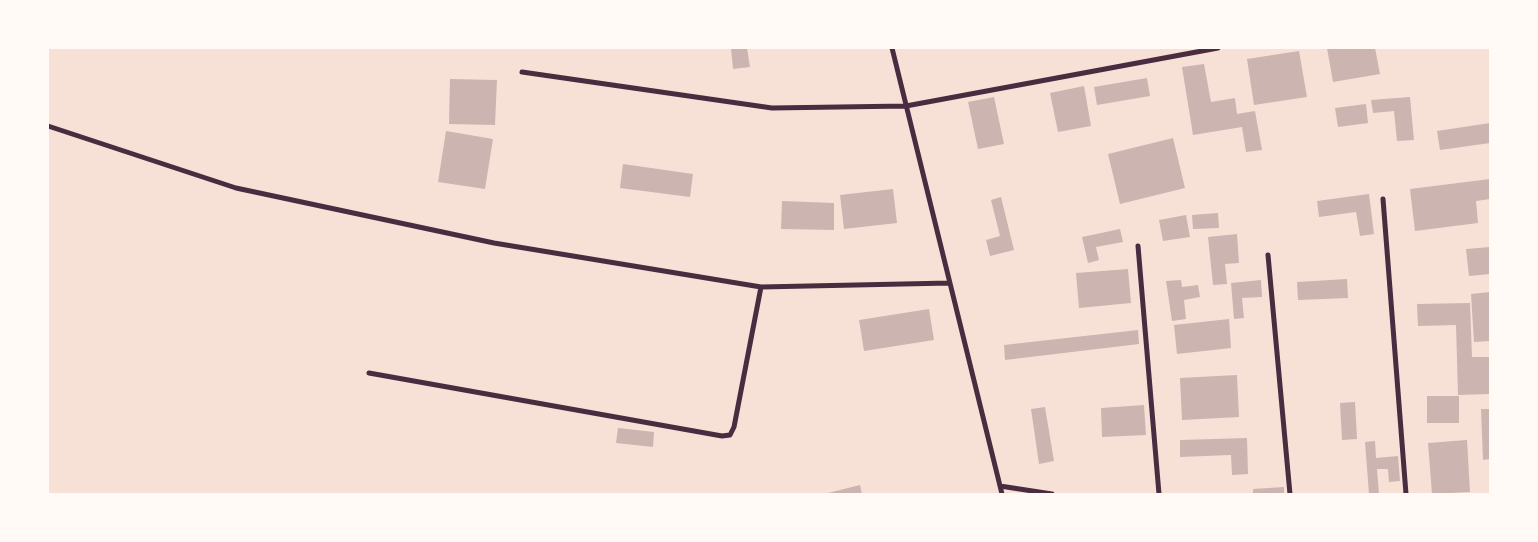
<!DOCTYPE html>
<style>
body{margin:0}
#map{position:relative;width:1538px;height:542px;overflow:hidden;background:#f7e1d7;font-family:"Sofia Sans Condensed",sans-serif}
canvas{display:block}
.frame{position:absolute;inset:0;border:49px solid #fffaf5;pointer-events:none}
</style>
<div id="map">
<canvas width="1538" height="542"></canvas>
<div class="frame"></div>
</div>
<script>
const ctx = document.querySelector('canvas').getContext('2d');
ctx.lineJoin = 'round';
function paint(path, color) { ctx.fillStyle = color; ctx.fill(path, 'evenodd'); }
const shape = rows => new Path2D(rows.map(r => 'M' + r).join(''));
function strokePath(path, color, width, dash) { ctx.strokeStyle = color; ctx.lineWidth = width; ctx.lineCap = dash ? 'butt' : 'round'; ctx.setLineDash(dash || []); ctx.stroke(path); }
paint(shape([
 [731,48,747,48,750,67,733,69],
 [1327,48,1375,48,1380,74,1333,82],
 [1299,51,1307,97,1254,105,1247,59],
 [1204,64,1211,102,1235,98,1237,114,1255,111,1262,150,1246,152,1242,127,1193,135,1182,67],
 [1147,78,1150,96,1097,105,1094,87],
 [450,79,497,80,495,125,449,124],
 [1084,86,1091,126,1058,132,1050,93],
 [994,97,1004,144,978,149,968,102],
 [1410,97,1414,140,1397,141,1394,111,1373,113,1371,100],
 [1366,104,1368,123,1338,127,1335,108],
 [1490,123,1490,143,1440,150,1437,131],
 [446,131,493,139,485,189,438,182],
 [1173,138,1185,188,1120,204,1108,154],
 [623,164,693,174,690,197,620,188],
 [1490,179,1490,199,1476,201,1478,223,1415,231,1410,189],
 [893,189,897,223,844,229,840,195],
 [1369,194,1374,234,1360,236,1356,212,1319,217,1317,201],
 [1001,197,1014,250,990,256,986,240,1000,236,991,200],
 [782,201,834,203,834,230,781,229],
 [1218,213,1219,228,1193,229,1192,215],
 [1186,215,1190,237,1163,241,1159,220],
 [1120,229,1123,242,1096,247,1099,260,1088,263,1082,237],
 [1237,234,1239,263,1225,264,1227,284,1213,285,1208,237],
 [1490,247,1490,274,1469,276,1466,249],
 [1128,269,1131,303,1079,308,1076,273],
 [1347,279,1348,298,1298,300,1297,282],
 [1181,280,1182,287,1198,285,1200,297,1184,300,1186,319,1172,321,1166,281],
 [1261,280,1262,297,1242,298,1244,318,1234,319,1231,283],
 [1490,292,1490,341,1474,342,1471,294],
 [1470,303,1472,357,1490,357,1490,394,1458,395,1456,325,1418,326,1417,304],
 [929,309,934,340,864,351,859,320],
 [1229,319,1231,348,1177,354,1174,325],
 [1138,330,1139,344,1005,360,1004,345],
 [1237,375,1239,417,1182,420,1180,378],
 [1427,396,1459,396,1459,423,1427,423],
 [1355,402,1357,439,1342,440,1340,403],
 [1144,405,1146,435,1102,437,1101,408],
 [1045,407,1054,461,1039,464,1031,409],
 [1481,409,1490,409,1490,459,1483,460],
 [618,428,654,432,653,447,616,443],
 [1247,438,1248,474,1232,475,1231,455,1180,457,1180,440],
 [1467,440,1470,492,1432,494,1428,443],
 [1375,441,1376,458,1398,456,1400,481,1389,482,1388,469,1377,469,1379,494,1369,494,1365,442],
 [860,485,862,494,824,494],
 [1284,487,1284,494,1253,494,1253,489]
]), '#ccb4b1');
strokePath(shape([
 [892,48,1002,494],
 [522,72,772,108,906,106,1218,48],
 [48,126,236,188,494,243,761,287,950,283],
 [1383,199,1406,494],
 [1138,246,1159,494],
 [1268,255,1290,494],
 [369,373,722,436,730,435,734,427,761,287],
 [1000,486,1052,494]
]), '#4a2c40', 5);
</script>
